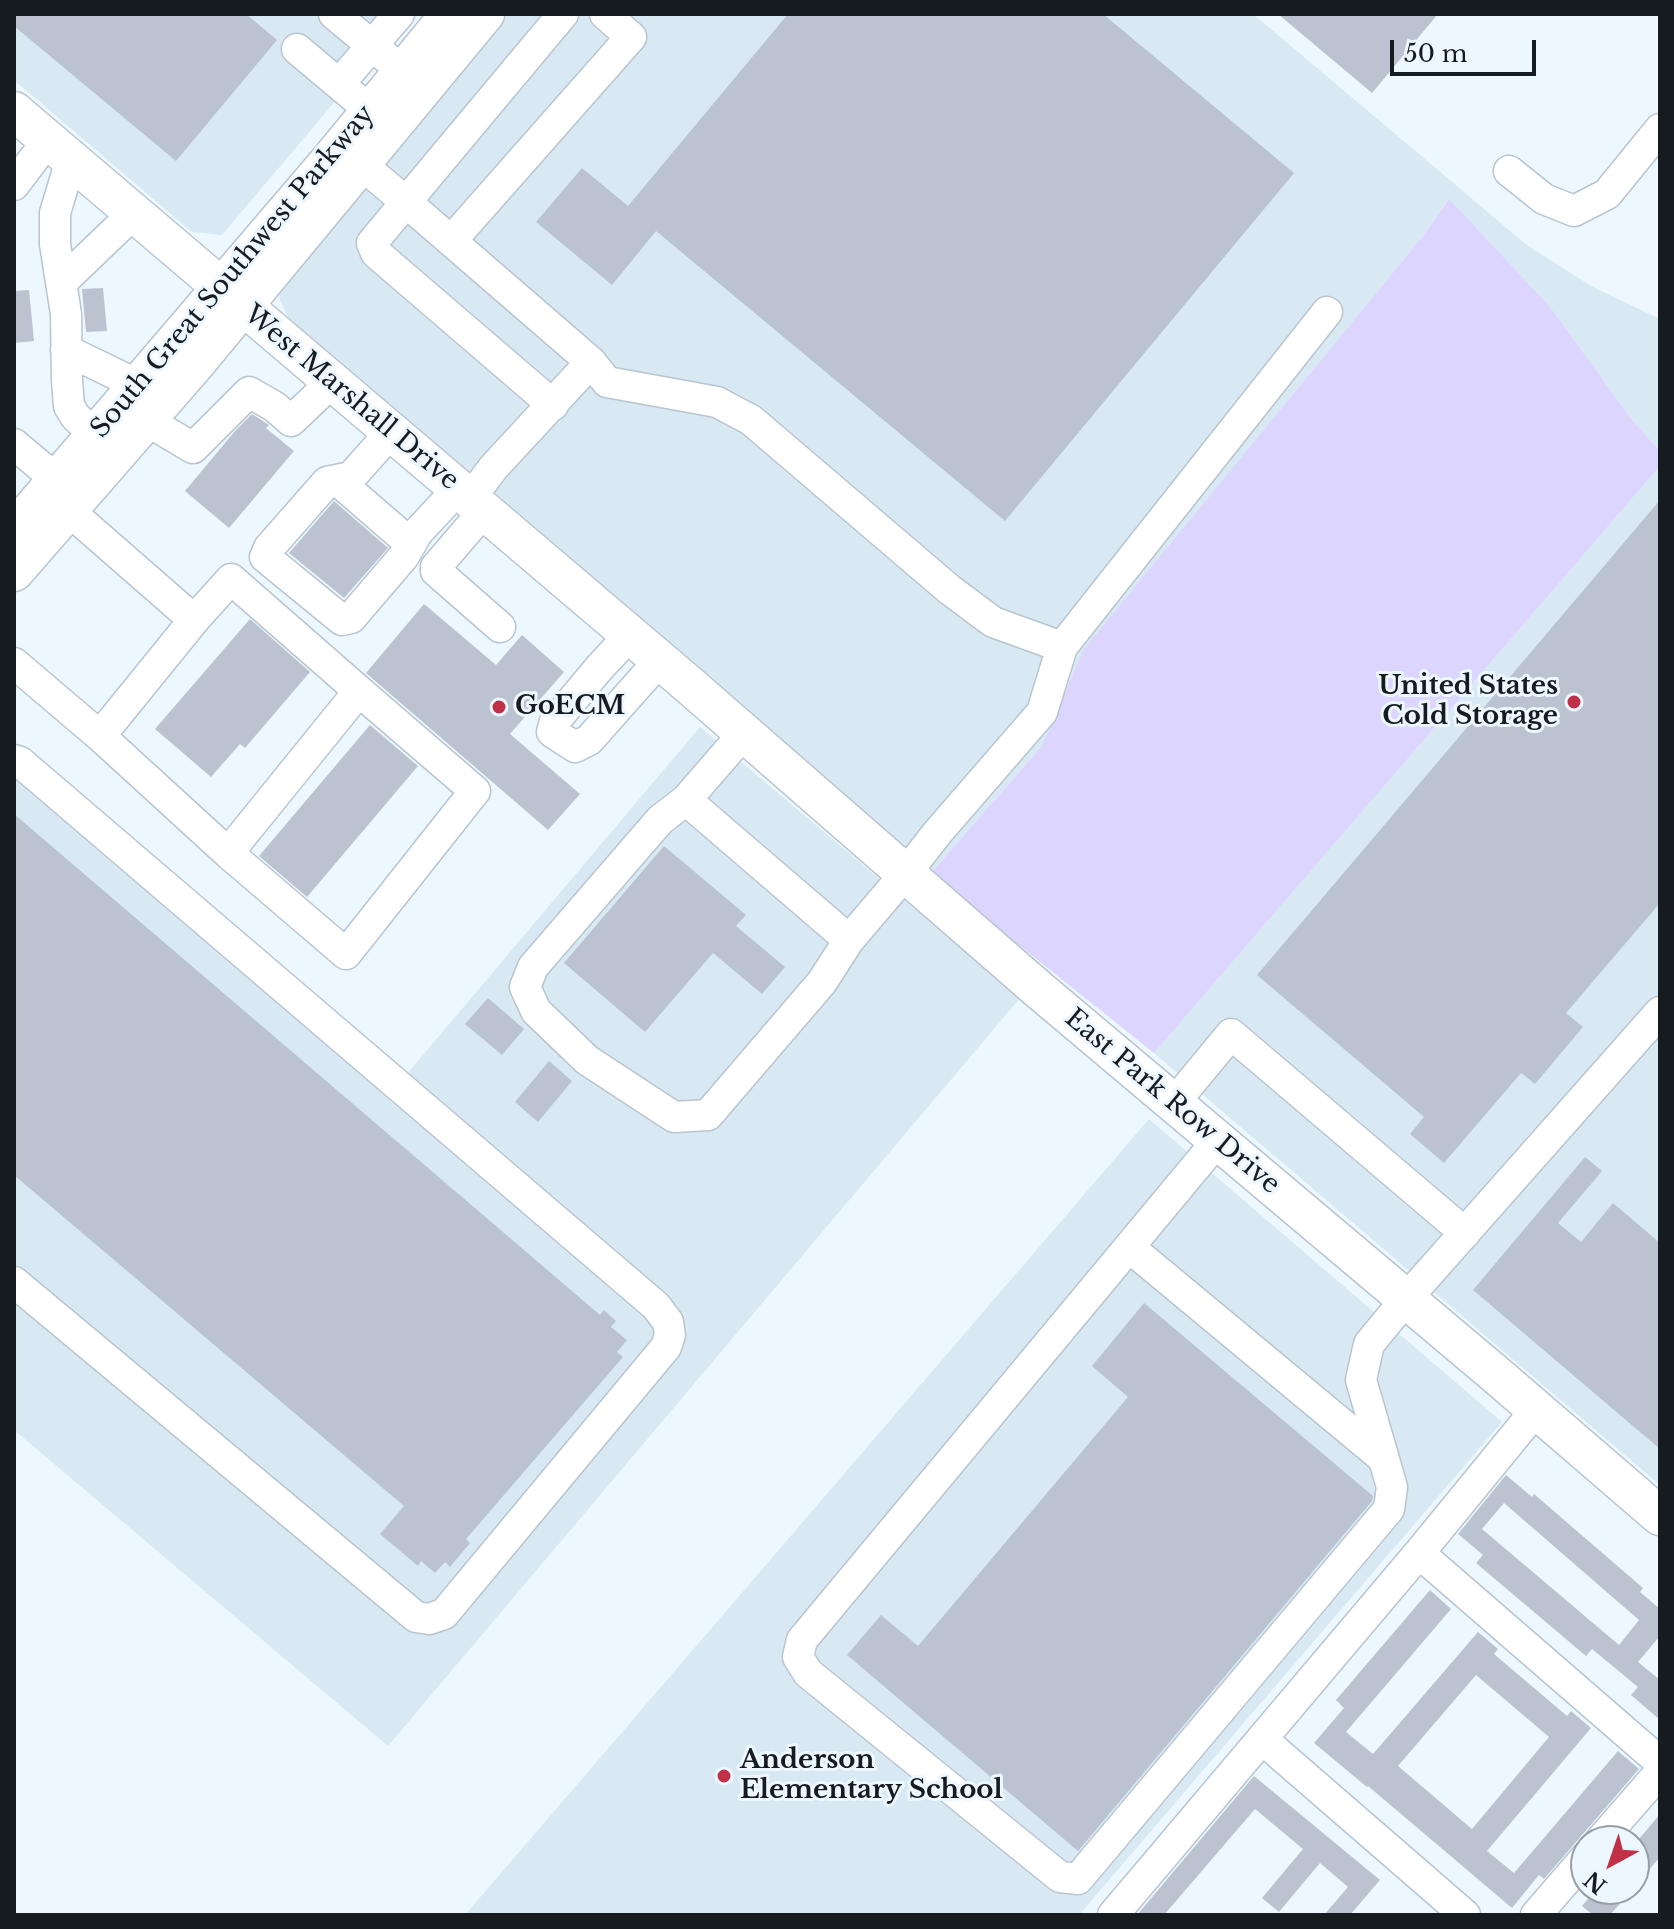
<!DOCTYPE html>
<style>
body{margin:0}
#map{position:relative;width:1674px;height:1929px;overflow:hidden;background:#ecf7ff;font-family:"Libre Baskerville",serif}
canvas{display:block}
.frame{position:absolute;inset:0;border:16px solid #161b1f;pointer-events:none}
.north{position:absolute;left:1570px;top:1825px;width:80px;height:80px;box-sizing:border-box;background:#ecf7ff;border:2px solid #969fa5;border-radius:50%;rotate:220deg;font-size:22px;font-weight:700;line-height:32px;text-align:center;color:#161b1f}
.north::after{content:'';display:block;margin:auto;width:28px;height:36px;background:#c03047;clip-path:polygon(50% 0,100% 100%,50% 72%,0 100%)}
.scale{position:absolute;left:1390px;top:40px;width:146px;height:36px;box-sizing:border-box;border:4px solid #161b1f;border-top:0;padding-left:10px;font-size:24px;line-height:28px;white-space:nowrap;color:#161b1f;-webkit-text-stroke:6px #ecf7ff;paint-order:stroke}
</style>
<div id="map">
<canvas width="1674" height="1929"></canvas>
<div class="frame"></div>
<div class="north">N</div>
<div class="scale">50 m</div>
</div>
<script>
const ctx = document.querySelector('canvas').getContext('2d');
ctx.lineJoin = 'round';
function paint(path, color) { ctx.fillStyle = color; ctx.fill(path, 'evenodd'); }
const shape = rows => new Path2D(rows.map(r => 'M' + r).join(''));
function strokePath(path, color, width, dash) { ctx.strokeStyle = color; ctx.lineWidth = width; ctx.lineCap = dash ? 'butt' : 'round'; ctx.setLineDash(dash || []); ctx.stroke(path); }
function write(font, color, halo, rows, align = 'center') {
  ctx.font = font + ' "Libre Baskerville",serif'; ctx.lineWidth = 6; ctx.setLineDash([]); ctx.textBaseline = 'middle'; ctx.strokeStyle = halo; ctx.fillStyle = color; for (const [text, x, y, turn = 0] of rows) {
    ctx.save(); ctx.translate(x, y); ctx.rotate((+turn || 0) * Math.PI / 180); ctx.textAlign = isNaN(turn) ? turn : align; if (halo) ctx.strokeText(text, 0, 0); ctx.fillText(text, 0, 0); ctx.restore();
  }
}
paint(shape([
 [14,14,409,14,222,235,192,232,14,80],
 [506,14,1253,14,1528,246,1593,287,1660,319,1660,451,1632,420,1551,308,1448,200,1423,236,1085,649,1042,746,930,874,290,321,279,298,281,284],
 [1660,466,1660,1485,1154,1053],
 [700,727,1020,998,388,1746,14,1430,14,742,407,1074],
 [1149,1119,1502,1422,1079,1915,465,1915]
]), '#d9e9f4');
paint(shape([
 [1449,199,1551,308,1632,420,1660,451,1660,466,1154,1053,930,874,1042,746,1084,649,1423,236]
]), '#dcd5fe');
paint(shape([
 [14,14,246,14,277,40,176,161,14,26],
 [788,14,1103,14,1294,173,1005,521,656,231,612,285,536,222,582,168,628,206],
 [1278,14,1438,14,1372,93],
 [103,288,107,331,86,332,82,289],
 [29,290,34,341,14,343,14,291],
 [252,414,269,425,266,428,294,451,229,528,185,491,235,431],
 [1660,500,1660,903,1566,1013,1583,1027,1535,1084,1521,1073,1444,1163,1410,1134,1424,1117,1257,975],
 [334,501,388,548,344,598,289,553],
 [424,604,496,665,522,635,564,672,510,734,580,794,548,830,366,673],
 [250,619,310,672,245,748,240,744,211,777,155,729],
 [370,725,418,766,307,897,259,856],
 [14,814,600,1315,604,1310,616,1321,611,1327,627,1340,617,1352,623,1357,466,1539,470,1543,450,1567,445,1562,435,1573,421,1561,418,1566,380,1534,404,1506,14,1175],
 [664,846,746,915,736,926,785,967,762,994,713,953,645,1032,564,963],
 [488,998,524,1029,502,1055,465,1024],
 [549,1061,572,1081,538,1122,515,1102],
 [1585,1157,1602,1171,1558,1223,1581,1242,1613,1203,1660,1243,1660,1449,1473,1290],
 [1144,1303,1373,1496,1372,1501,1078,1851,847,1655,881,1615,918,1646,1128,1397,1092,1366],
 [1506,1475,1532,1497,1534,1494,1643,1588,1640,1592,1660,1609,1660,1636,1638,1662,1660,1680,1660,1720,1631,1695,1638,1687,1592,1649,1586,1656,1476,1563,1483,1555,1458,1534],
 [1504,1503,1639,1620,1619,1645,1482,1529],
 [1430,1590,1451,1609,1346,1732,1373,1754,1478,1632,1498,1649,1494,1654,1567,1716,1571,1711,1591,1728,1487,1851,1514,1873,1618,1751,1639,1769,1544,1879,1539,1875,1512,1908,1368,1786,1367,1787,1314,1743,1344,1708,1336,1700],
 [1476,1675,1549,1737,1472,1829,1398,1766],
 [1254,1776,1380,1880,1350,1915,1324,1915,1348,1887,1320,1863,1279,1912,1262,1898,1303,1849,1255,1809,1164,1915,1137,1915],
 [1660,1814,1660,1857,1634,1887,1634,1845],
 [1596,1889,1633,1889,1610,1915,1593,1915,1582,1906]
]), '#bcc3d0');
const minor = shape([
 [334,14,388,59],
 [297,49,371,111],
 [339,84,399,14],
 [71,160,55,213,55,244,66,314,67,380,69,406,75,416,95,435],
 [361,164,406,202,563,14],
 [1509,171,1544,199,1574,211,1607,194,1660,129],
 [14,185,48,140],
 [451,241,631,37,605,14],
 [62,282,134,213],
 [66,350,138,385],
 [553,405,376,253,372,243,406,202,591,362,607,382,717,402,751,420,950,590,993,622,1062,647,1042,712,938,832,906,873,849,940,686,800,744,733],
 [146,420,193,448,249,392,275,407,291,421,332,382],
 [391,432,351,477,327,482,269,548,265,557,342,620,351,618,404,556,417,533,458,489],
 [14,444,57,480],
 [337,480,411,544],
 [470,499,493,468,591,362],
 [68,510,194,620],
 [484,511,436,567,436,571,500,627],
 [630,635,600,667,555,721,552,732,575,747,589,740,660,660],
 [1062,647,1327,312],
 [14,663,100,736,228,853,346,954,475,791,359,691],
 [100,736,194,620,231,579,359,691,228,853],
 [14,760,20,762,656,1306,668,1322,670,1335,666,1347,444,1614,429,1619,416,1617,14,1282],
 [686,800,660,820,533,967,525,987,536,1011,587,1060,674,1117,708,1115,822,982,849,940],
 [1174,1103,1231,1034,1465,1233],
 [1218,1140,802,1640,798,1657,808,1673,1060,1877,1078,1879,1389,1509,1392,1487,1361,1380,1369,1344,1406,1299,1660,1012],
 [1129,1247,1383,1458],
 [1536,1410,1419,1553,1660,1762],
 [1262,1739,1465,1915],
 [1600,1841,1660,1772],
 [1113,1915,1419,1553],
 [1536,1915,1586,1857]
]);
const major = shape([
 [14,111,688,684,1038,989,1494,1373,1660,1516],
 [14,530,331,159,450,14],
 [14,572,197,362,485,14]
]);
strokePath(minor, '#b8c5cf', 33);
strokePath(major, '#b8c5cf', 41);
strokePath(minor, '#fff', 30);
strokePath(major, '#fff', 38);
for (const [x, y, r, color] of [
 [1574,702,8,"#c03047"],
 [499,707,8,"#c03047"],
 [724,1776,8,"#c03047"]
]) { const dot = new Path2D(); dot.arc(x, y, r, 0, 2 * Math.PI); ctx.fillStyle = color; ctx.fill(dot); strokePath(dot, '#ecf7ff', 3); }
write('26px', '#161b1f', '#ecf7ff', [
 ["South Great Southwest Parkway",233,272,-50],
 ["West Marshall Drive",351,398,40],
 ["East Park Row Drive",1172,1102,40]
]);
write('bold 26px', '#161b1f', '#ecf7ff', [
 ["United States",1558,687,"right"],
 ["Cold Storage",1558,717,"right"],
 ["GoECM",515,707],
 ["Anderson",740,1761],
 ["Elementary School",740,1791]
], 'left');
</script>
